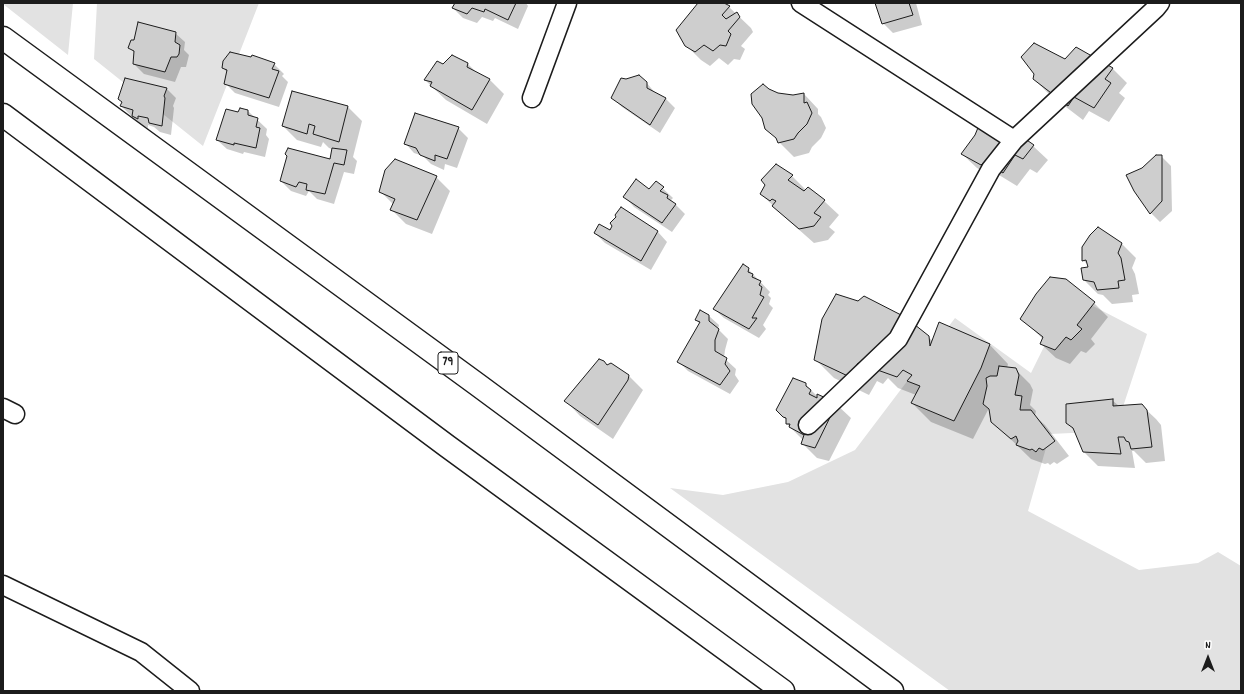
<!DOCTYPE html>
<style>
body{margin:0}
#map{position:relative;width:1244px;height:694px;overflow:hidden;background:#fff;font-family:Dekko,sans-serif}
canvas{display:block}
.frame{position:absolute;inset:0;border:4px solid #1c1c1c;pointer-events:none}
.north{position:absolute;left:1188px;top:638px;width:40px;height:40px;-webkit-text-stroke:3px #fff;paint-order:stroke;rotate:0deg;font-size:11px;font-weight:700;line-height:16px;text-align:center;color:#1c1c1c}
.north::after{content:'';display:block;margin:auto;width:14px;height:18px;background:#1c1c1c;clip-path:polygon(50% 0,100% 100%,50% 72%,0 100%)}
</style>
<div id="map">
<canvas width="1244" height="694"></canvas>
<div class="frame"></div>
<div class="north">N</div>
</div>
<script>
const ctx = document.querySelector('canvas').getContext('2d');
ctx.lineJoin = 'round';
function paint(path, color) { ctx.fillStyle = color; ctx.fill(path, 'evenodd'); }
const shape = rows => new Path2D(rows.map(r => 'M' + r).join(''));
function strokePath(path, color, width, dash) { ctx.strokeStyle = color; ctx.lineWidth = width; ctx.lineCap = dash ? 'butt' : 'round'; ctx.setLineDash(dash || []); ctx.stroke(path); }
function write(font, color, halo, rows, align = 'center') {
  ctx.font = font + ' Dekko,sans-serif'; ctx.lineWidth = 3.5; ctx.setLineDash([]); ctx.textBaseline = 'middle'; ctx.strokeStyle = halo; ctx.fillStyle = color; for (const [text, x, y, turn = 0] of rows) {
    ctx.save(); ctx.translate(x, y); ctx.rotate((+turn || 0) * Math.PI / 180); ctx.textAlign = isNaN(turn) ? turn : align; if (halo) ctx.strokeText(text, 0, 0); ctx.fillText(text, 0, 0); ctx.restore();
  }
}
paint(shape([
 [3,3,73,3,68,55,3,4],
 [97,3,259,3,203,146,94,59],
 [1070,294,1147,334,1115,431,1050,434,1028,511,1139,570,1198,563,1218,552,1241,566,1241,691,950,691,670,488,723,495,788,482,855,450,955,318,1031,373]
]), '#e2e2e2');
paint(shape([
 [456,3,526,3,528,6,518,29,495,18,493,21,482,17,477,23,463,18,453,8],
 [700,3,722,3,729,7,751,28,753,32,741,46,745,49,740,60,734,59,728,65,719,58,710,66,701,60,686,45],
 [876,3,916,3,922,25,893,33,883,23],
 [175,33,185,42,184,50,189,55,186,67,181,67,175,82,144,74,134,64,135,53,130,48,135,40],
 [1076,48,1113,69,1127,83,1119,93,1125,98,1109,122,1089,111,1083,120,1049,94,1034,79,1036,74,1065,60],
 [274,64,284,74,282,76,288,82,279,107,235,93,225,83,227,72,223,68],
 [468,64,477,73,490,80,504,94,487,124,446,100,425,80,443,65],
 [646,82,656,94,666,99,675,108,660,133,622,107,613,98],
 [167,89,176,98,173,106,174,108,171,135,160,132,154,127,148,125,148,128,142,126,121,106],
 [769,90,777,94,793,96,804,94,818,109,818,114,821,117,826,128,821,138,812,147,809,153,794,157,779,142],
 [348,107,362,121,353,157,357,161,354,174,344,172,334,204,317,199,309,191,306,196,291,191,281,181,331,160,332,149,329,148,323,142,321,147,297,140,283,126],
 [248,111,267,129,266,135,269,139,265,157,244,152,243,154,227,149,217,140,239,113],
 [458,128,468,138,457,168,445,164,444,170,431,164,423,156,414,153,405,143],
 [976,135,1033,146,1048,160,1037,173,1030,169,1017,186,999,175,996,179,977,168,962,154],
 [1161,156,1171,166,1172,211,1160,222,1151,213,1135,191,1142,169],
 [792,176,806,190,824,201,839,215,829,227,835,232,828,240,814,243,788,220,761,194],
 [436,177,450,191,432,234,406,224,391,209,394,205,380,191],
 [656,182,673,198,671,200,685,214,672,232,634,207,625,197,649,191],
 [621,208,658,232,667,242,651,270,605,243,595,233,610,231],
 [1098,228,1122,244,1136,258,1132,268,1135,274,1139,294,1132,295,1133,302,1112,304,1103,295,1098,294,1084,280,1090,267,1083,260],
 [748,269,770,292,768,295,771,298,769,304,773,308,763,325,766,329,759,338,724,318,714,309],
 [1094,303,1108,317,1091,339,1095,344,1086,353,1081,351,1070,364,1056,358,1041,344,1043,339,1022,319],
 [709,316,719,325,718,329,728,339,725,350,724,358,736,369,735,375,739,381,730,394,688,371,679,362,700,324,696,320],
 [940,323,990,345,1008,364,1007,368,1015,369,1030,384,1033,390,1030,405,1036,411,1035,416,1045,425,1069,456,1057,464,1054,462,1050,465,1048,463,1045,464,1031,459,992,421,990,410,989,408,973,439,931,422,912,403,916,395,898,388,888,378,883,384,877,381,869,395,834,378,815,359,928,337,933,341],
 [607,366,629,376,643,390,613,439,580,416,566,401],
 [805,384,818,397,836,404,851,418,829,461,817,458,803,444,804,441,787,424,787,420,783,417],
 [1112,400,1119,406,1141,405,1156,419,1161,425,1165,461,1146,463,1134,451,1132,451,1135,468,1098,466,1084,452,1074,430,1067,422]
]), '#0003');
const building = shape([
 [455,3,516,3,508,20,485,9,484,12,472,8,467,14,452,8,455,3],
 [698,3,724,3,730,6,722,15,726,19,737,12,740,17,728,31,731,34,726,46,720,45,713,51,704,45,695,52,685,46,676,30,698,3],
 [875,3,909,3,913,15,882,24,875,3],
 [138,22,176,32,175,42,180,45,179,54,177,57,171,57,165,72,133,64,134,51,128,48,131,40,134,40,138,22],
 [1034,43,1065,59,1076,47,1113,68,1105,79,1111,83,1094,108,1074,97,1068,106,1033,79,1034,74,1021,57,1034,43],
 [230,52,251,57,252,55,275,63,272,69,279,71,269,98,224,84,227,70,222,68,223,61,230,52],
 [452,55,468,63,467,67,490,79,472,110,430,86,432,82,424,80,437,61,443,64,452,55],
 [639,75,647,82,647,88,666,98,650,125,611,98,621,78,626,79,639,75],
 [125,78,167,88,164,96,165,98,162,126,149,123,148,118,138,116,138,119,132,116,133,110,120,106,122,102,118,99,125,78],
 [763,84,769,89,778,93,793,95,804,93,804,103,807,102,812,113,807,124,798,133,794,139,778,143,776,138,765,129,762,118,752,104,751,94,763,84],
 [292,91,348,106,339,142,313,134,315,126,309,124,307,134,282,126,292,91],
 [240,108,248,110,248,115,258,118,256,127,260,128,256,148,234,143,234,145,216,140,226,109,238,112,240,108],
 [415,113,459,127,447,159,435,155,435,161,420,155,416,148,404,144,415,113],
 [984,113,992,116,1034,145,1023,159,1015,155,1003,173,985,161,981,165,961,154,975,135,984,113],
 [288,148,330,159,332,148,347,150,344,165,334,163,325,194,306,190,307,184,299,182,296,187,280,181,287,156,285,154,288,148],
 [1156,155,1162,155,1162,201,1150,214,1134,191,1126,175,1142,168,1156,155],
 [395,159,437,176,417,220,390,210,395,199,379,192,385,170,395,159],
 [776,164,793,175,788,180,804,191,808,187,825,200,814,213,821,217,814,226,799,229,772,206,776,201,772,199,770,201,760,194,765,185,761,180,776,164],
 [636,179,649,189,656,181,664,187,660,191,668,195,667,198,676,204,662,223,623,197,636,179],
 [621,207,658,231,641,261,594,233,599,224,610,230,612,226,610,223,616,217,615,215,621,207],
 [1098,227,1122,243,1118,253,1121,258,1125,280,1118,281,1119,288,1097,290,1094,282,1083,280,1081,268,1088,267,1086,260,1082,261,1082,247,1090,235,1098,227],
 [743,264,749,268,748,272,753,274,752,277,761,281,759,285,762,287,760,295,764,297,752,318,757,318,749,329,713,309,743,264],
 [1050,277,1066,279,1095,302,1077,325,1082,329,1071,340,1066,337,1055,350,1040,344,1043,337,1020,319,1036,294,1050,277],
 [836,294,858,301,864,296,905,317,929,336,930,346,939,322,990,344,981,368,954,421,911,403,920,386,907,381,912,375,903,370,897,377,858,363,850,377,814,360,822,319,836,294],
 [700,310,709,315,709,321,719,329,715,340,715,351,727,358,725,364,730,371,720,385,677,362,700,322,695,320,700,310],
 [599,359,604,361,607,365,611,363,629,375,628,380,598,425,564,401,599,359],
 [999,366,1016,368,1019,375,1015,395,1022,396,1020,410,1031,410,1055,441,1043,450,1039,448,1036,452,1032,449,1030,450,1016,445,1018,441,1016,436,1011,439,991,422,989,409,983,404,987,386,986,378,990,376,997,376,999,366],
 [793,378,806,383,806,386,811,390,809,394,817,398,817,394,837,403,815,448,801,444,804,435,789,427,790,424,786,424,786,418,783,417,776,410,793,378],
 [1113,399,1113,406,1142,404,1147,410,1152,447,1131,449,1129,442,1126,441,1124,437,1118,437,1121,454,1083,452,1073,428,1066,423,1066,404,1113,399]
]);
paint(building, '#cecece');
strokePath(building, '#1c1c1c', 1);
const street = shape([
 [801,3,1014,140],
 [532,98,567,3],
 [3,408,15,414],
 [808,425,898,339,991,169,1014,140,1156,8,1160,3],
 [3,585,141,652,190,691]
]);
const highway = shape([
 [3,38,478,385,892,691],
 [3,115,447,446,783,691]
]);
strokePath(street, '#1c1c1c', 21);
strokePath(highway, '#1c1c1c', 25);
strokePath(street, '#fff', 18);
strokePath(highway, '#fff', 22);
for (const [x, y, w] of [
 [448,363,20]
]) { const box = new Path2D(); box.roundRect(x - w / 2, y - 11, w, 22, 3); ctx.fillStyle = '#fff'; ctx.fill(box); strokePath(box, '#1c1c1c', 1); }
write('bold 13px', '#1c1c1c', null, [
 ["79",448,363]
]);
</script>
